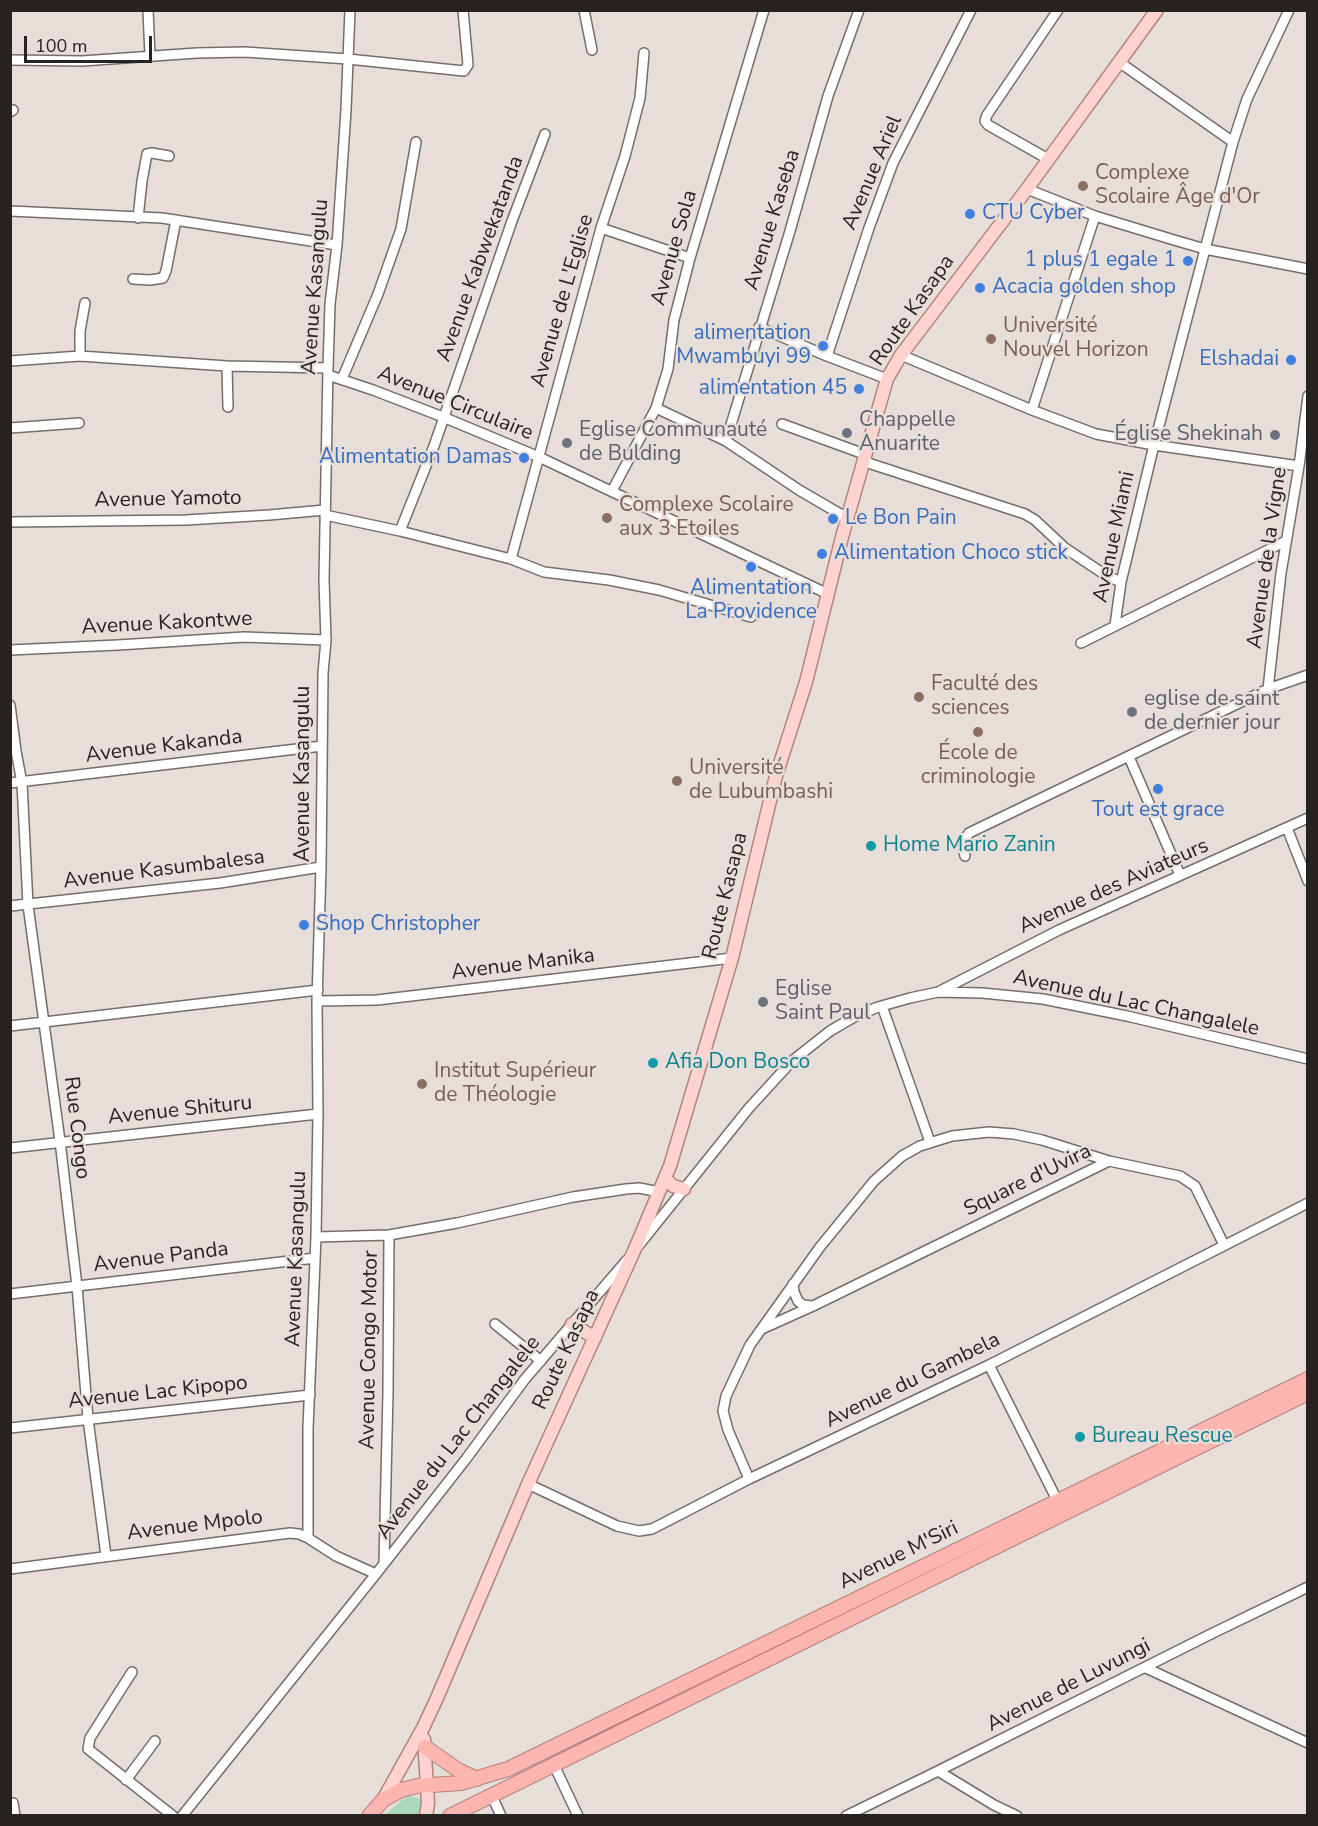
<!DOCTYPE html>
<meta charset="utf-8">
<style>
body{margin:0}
#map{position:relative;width:1318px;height:1826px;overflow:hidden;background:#e8ded9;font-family:"Nunito Sans",sans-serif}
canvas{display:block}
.frame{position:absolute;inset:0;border:12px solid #262321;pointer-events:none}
.scale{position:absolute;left:24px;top:36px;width:128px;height:27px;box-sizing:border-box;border:3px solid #262321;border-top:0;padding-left:8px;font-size:18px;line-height:21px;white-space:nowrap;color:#262321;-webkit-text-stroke:4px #e8ded9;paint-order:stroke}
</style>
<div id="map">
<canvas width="1318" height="1826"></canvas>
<div class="frame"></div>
<div class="scale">100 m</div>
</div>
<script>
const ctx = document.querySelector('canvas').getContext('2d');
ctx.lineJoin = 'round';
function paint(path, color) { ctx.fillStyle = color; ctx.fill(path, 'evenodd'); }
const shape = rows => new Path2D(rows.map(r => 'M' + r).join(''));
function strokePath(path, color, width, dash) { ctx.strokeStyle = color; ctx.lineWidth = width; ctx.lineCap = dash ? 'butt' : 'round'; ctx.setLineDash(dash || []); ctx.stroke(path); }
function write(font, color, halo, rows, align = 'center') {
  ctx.font = font + ' "Nunito Sans",sans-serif'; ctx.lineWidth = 4.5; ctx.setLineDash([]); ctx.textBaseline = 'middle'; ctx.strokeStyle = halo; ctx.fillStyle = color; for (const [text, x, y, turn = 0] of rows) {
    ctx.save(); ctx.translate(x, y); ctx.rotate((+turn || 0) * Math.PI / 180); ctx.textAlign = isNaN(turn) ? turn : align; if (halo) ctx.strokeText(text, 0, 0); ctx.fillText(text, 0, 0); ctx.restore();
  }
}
paint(shape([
 [409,1796,418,1798,422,1801,424,1815,384,1816,402,1800]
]), '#abd7be');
const minor = shape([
 [148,10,150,56],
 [584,10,592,50],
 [10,60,82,61,197,53,245,52,348,59,464,71,468,65,463,10],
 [1119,62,1233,142],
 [10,112,13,110],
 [1048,159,988,125,985,121,987,115,1058,10],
 [1027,189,1095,216,1174,240,1205,249,1308,269],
 [10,211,162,218,337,245],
 [138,218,142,181,147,154,152,153,169,156],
 [601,228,690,258],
 [133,279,150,280,163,278,166,271,176,220],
 [759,327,827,356,887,379],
 [901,355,1032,410,1096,434,1154,445,1299,466],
 [80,356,80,331,85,303],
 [827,356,869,228,893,163,971,10],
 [10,361,80,356,227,366,328,368],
 [227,366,228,407],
 [328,375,373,390,443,417,539,457,828,594],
 [342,379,378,294,401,229,416,142],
 [656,408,726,441,799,490,847,518],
 [1032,410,1095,216],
 [782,424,864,454],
 [10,428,79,423],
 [726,441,790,231,828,96,859,10],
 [862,461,1025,514,1035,520,1065,548,1107,576,1121,582],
 [612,491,656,408,668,369,674,320,690,258,764,10],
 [325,515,400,531,511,559,544,572,609,580,659,590,751,617],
 [10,522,186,520,269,515,325,510],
 [400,531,434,446,512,221,545,134],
 [511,559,601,228,625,156,640,98,644,53],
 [1115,625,1121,582,1154,445,1233,142,1247,99,1289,10],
 [1081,643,1286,541],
 [10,650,118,645,244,637,326,640],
 [1268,689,1281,573,1299,466,1308,396],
 [10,705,16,751,22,783,28,905,60,1141,77,1286,88,1419,106,1556],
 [1129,757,1180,875],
 [10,783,322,746],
 [1287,828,1308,881],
 [965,856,963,846,965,839,969,833,1268,689,1308,675],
 [10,906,220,883,321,867],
 [938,992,1059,930,1308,818],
 [317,1001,377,1000,732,958],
 [882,1006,930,1142],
 [10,1026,318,990],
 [10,1148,318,1114],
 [316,1237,389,1235],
 [639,1245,749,1108,792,1061,830,1031,854,1017,878,1007,910,998,938,992,982,993,1043,999,1127,1016,1308,1059],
 [793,1284,794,1292,798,1301,803,1305,812,1306],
 [10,1294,315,1258],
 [495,1324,541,1361],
 [764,1328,813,1306,1109,1161],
 [989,1365,1058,1502],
 [10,1428,310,1395],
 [749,1479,728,1430,723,1411,726,1396,750,1345,820,1247,874,1181,902,1156,920,1146,952,1136,989,1132,1014,1134,1042,1140,1109,1161,1180,1176,1195,1186,1224,1245],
 [528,1484,617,1526,639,1531,652,1529,749,1479,989,1365,1308,1203],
 [308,1538,308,1428,316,1237,318,1114,317,1001,321,867,323,673,326,640,324,580,328,368,330,304,337,245,346,110,350,10],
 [384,1563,388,1393,389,1235,457,1223,573,1197,626,1189,639,1188,660,1192],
 [10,1569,290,1533,299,1534,308,1538,336,1556,376,1574],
 [1146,1668,1308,1743],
 [132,1672,90,1738,88,1749,173,1816],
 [554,1765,578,1816],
 [938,1771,994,1805,1017,1816],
 [126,1780,155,1741],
 [492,1796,501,1816],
 [13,1803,15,1816],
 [182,1816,376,1574,466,1459,525,1379,627,1260],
 [846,1816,938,1771,1213,1633,1308,1587]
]);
const major = shape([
 [666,1179,673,1186,684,1189],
 [572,1324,595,1338],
 [424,1739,428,1803,426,1816],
 [383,1800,423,1728,437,1698,528,1484,634,1251,670,1166,732,958,776,776,806,682,842,537,887,379,901,355,1027,189,1157,10]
]);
const highway = shape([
 [425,1747,458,1770,477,1779],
 [369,1816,383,1800,401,1790,417,1786,461,1783,508,1769,1308,1379],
 [450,1816,1308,1393]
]);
strokePath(minor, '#756d68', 12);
strokePath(major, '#b2837d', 15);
strokePath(highway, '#b2837d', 16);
strokePath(minor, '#fff', 9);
strokePath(major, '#fed3cf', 12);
strokePath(highway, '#fdb6af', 14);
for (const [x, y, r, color] of [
 [1083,186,6,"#8d6e63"],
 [970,214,6,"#3f7fe0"],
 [1188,261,6,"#3f7fe0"],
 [980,288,6,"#3f7fe0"],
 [991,339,6,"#8d6e63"],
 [823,346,6,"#3f7fe0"],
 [1291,360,6,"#3f7fe0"],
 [859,389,6,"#3f7fe0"],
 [847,433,6,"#6b7280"],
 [1275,435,6,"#6b7280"],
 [567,443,6,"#6b7280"],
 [524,458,6,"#3f7fe0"],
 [607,518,6,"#8d6e63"],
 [833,519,6,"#3f7fe0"],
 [822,554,6,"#3f7fe0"],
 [751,567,6,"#3f7fe0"],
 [919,697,6,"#8d6e63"],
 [1132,712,6,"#6b7280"],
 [978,732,6,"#8d6e63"],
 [677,781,6,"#8d6e63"],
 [1158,789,6,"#3f7fe0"],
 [871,846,6,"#0f9aa8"],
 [304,925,6,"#3f7fe0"],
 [763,1002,6,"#6b7280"],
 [653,1063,6,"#0f9aa8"],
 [422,1084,6,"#8d6e63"],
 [1080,1437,6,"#0f9aa8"]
]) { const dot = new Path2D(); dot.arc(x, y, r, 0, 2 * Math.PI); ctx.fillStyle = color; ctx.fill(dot); strokePath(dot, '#e8ded9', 2); }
write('21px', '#262321', '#e8ded9', [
 ["Avenue Ariel",873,173,-67],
 ["Avenue Kaseba",773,220,-73],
 ["Avenue Sola",675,248,-74],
 ["Avenue Kabwekatanda",481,259,-70],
 ["Avenue Kasangulu",316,287,-86],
 ["Avenue de L'Eglise",563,301,-74],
 ["Route Kasapa",913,311,-55],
 ["Avenue Circulaire",455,404,22],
 ["Avenue Yamoto",168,500,-1],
 ["Avenue Miami",1115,537,-78],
 ["Avenue de la Vigne",1268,558,-82],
 ["Avenue Kakontwe",167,624,-3],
 ["Avenue Kakanda",164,747,-7],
 ["Avenue Kasangulu",304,774,-90],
 ["Avenue Kasumbalesa",164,870,-7],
 ["Avenue des Aviateurs",1114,887,-24],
 ["Route Kasapa",726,896,-76],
 ["Avenue Manika",523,965,-7],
 ["Avenue du Lac Changalele",1136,1004,12],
 ["Avenue Shituru",180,1111,-6],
 ["Rue Congo",76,1128,83],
 ["Square d'Uvira",1028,1181,-26],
 ["Avenue Panda",161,1258,-7],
 ["Avenue Kasangulu",297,1259,-88],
 ["Avenue Congo Motor",370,1350,-89],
 ["Route Kasapa",567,1350,-65],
 ["Avenue du Gambela",913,1381,-26],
 ["Avenue Lac Kipopo",158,1393,-6],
 ["Avenue du Lac Changalele",459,1438,-52],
 ["Avenue Mpolo",195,1526,-7],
 ["Avenue M'Siri",899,1556,-26],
 ["Avenue de Luvungi",1069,1686,-27]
]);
write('21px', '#785e54', '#e8ded9', [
 ["Complexe",1095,174],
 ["Scolaire Âge d'Or",1095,198],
 ["Université",1003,327],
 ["Nouvel Horizon",1003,351],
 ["Complexe Scolaire",619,506],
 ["aux 3 Etoiles",619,530],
 ["Faculté des",931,685],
 ["sciences",931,709],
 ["École de",978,754,"center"],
 ["criminologie",978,778,"center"],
 ["Université",689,769],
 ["de Lubumbashi",689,793],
 ["Institut Supérieur",434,1072],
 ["de Théologie",434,1096]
], 'left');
write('21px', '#366cbe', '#e8ded9', [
 ["CTU Cyber",982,214],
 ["1 plus 1 egale 1",1176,261,"right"],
 ["Acacia golden shop",992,288],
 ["alimentation",811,334,"right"],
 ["Mwambuyi 99",811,358,"right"],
 ["Elshadai",1279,360,"right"],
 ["alimentation 45",847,389,"right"],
 ["Alimentation Damas",512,458,"right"],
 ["Le Bon Pain",845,519],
 ["Alimentation Choco stick",834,554],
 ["Alimentation",751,589,"center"],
 ["La Providence",751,613,"center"],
 ["Tout est grace",1158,811,"center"],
 ["Shop Christopher",316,925]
], 'left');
write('21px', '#5b616d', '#e8ded9', [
 ["Chappelle",859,421],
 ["Anuarite",859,445],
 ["Eglise Communauté",579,431],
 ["de Bulding",579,455],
 ["Église Shekinah",1263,435,"right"],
 ["eglise de saint",1144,700],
 ["de dernier jour",1144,724],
 ["Eglise",775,990],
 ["Saint Paul",775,1014]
], 'left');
write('21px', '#0d838f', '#e8ded9', [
 ["Home Mario Zanin",883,846],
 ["Afia Don Bosco",665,1063],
 ["Bureau Rescue",1092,1437]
], 'left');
</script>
